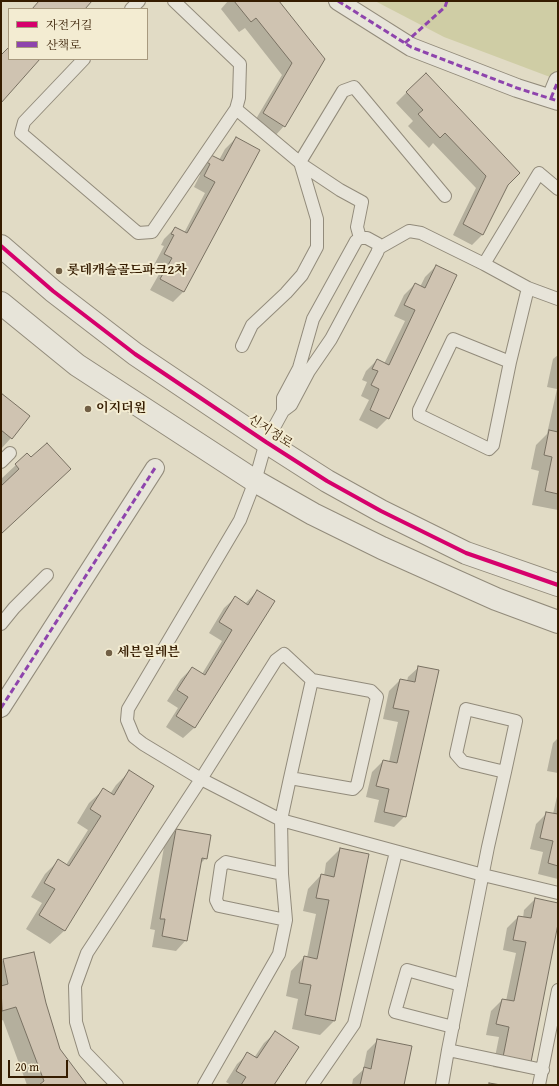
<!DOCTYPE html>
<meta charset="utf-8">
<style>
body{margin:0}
#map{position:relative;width:559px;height:1086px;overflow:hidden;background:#e1dbc5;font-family:"Gentium Book Plus","Noto Serif KR",serif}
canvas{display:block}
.frame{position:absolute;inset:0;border:2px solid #351c00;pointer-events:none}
.legend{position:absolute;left:8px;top:8px;width:140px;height:52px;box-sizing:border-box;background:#f3ecd2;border:1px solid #a7997e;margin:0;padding:5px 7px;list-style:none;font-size:12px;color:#351c00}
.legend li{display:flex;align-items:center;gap:8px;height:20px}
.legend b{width:20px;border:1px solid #a7997e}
.scale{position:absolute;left:8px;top:1060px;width:60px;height:18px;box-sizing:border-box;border:2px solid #351c00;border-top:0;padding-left:5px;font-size:12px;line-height:14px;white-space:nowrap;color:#351c00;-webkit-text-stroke:3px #f3ecd2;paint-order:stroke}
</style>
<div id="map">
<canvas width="559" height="1086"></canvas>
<div class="frame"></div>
<ul class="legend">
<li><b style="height:5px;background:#d6006c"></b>자전거길</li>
<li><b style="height:5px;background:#8e44ad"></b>산책로</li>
</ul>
<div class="scale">20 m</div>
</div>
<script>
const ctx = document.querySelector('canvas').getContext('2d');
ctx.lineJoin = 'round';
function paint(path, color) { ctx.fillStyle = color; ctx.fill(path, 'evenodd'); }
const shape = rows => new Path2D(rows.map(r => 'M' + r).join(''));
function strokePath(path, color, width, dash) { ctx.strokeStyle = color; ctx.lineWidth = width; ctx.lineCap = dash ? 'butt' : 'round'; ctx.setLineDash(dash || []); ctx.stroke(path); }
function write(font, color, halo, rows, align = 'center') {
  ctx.font = font + ' "Gentium Book Plus","Noto Serif KR",serif'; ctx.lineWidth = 4; ctx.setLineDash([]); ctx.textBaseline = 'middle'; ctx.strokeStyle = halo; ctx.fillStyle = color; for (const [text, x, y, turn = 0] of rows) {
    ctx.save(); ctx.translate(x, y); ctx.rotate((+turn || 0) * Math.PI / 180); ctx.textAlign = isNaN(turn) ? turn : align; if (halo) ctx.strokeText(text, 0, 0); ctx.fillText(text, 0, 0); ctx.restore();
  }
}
paint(shape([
 [375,1,558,1,558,80,444,37]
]), '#cfcda5');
paint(shape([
 [228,1,277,1,324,60,284,126,274,137,253,124,282,75,245,28,239,32,221,9],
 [425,74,506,185,483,234,472,245,453,235,476,188,433,143,429,148,408,126,413,121,396,103],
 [236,138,259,150,183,292,173,302,150,290,162,269,154,265,164,246,161,245,164,239,175,228,184,233,205,193,194,187,200,175,195,172,209,155,219,160,225,149],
 [436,266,388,418,377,429,359,420,369,400,361,396,367,382,362,380,366,371,377,360,384,364,405,321,394,316,404,295,415,284,420,287,425,277],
 [558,355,558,510,532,505,539,471,531,469,536,445,547,434,557,389,547,387,553,359],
 [1,395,11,438,1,449],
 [31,459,70,469,1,534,1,479,16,465],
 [257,591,273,602,194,728,183,738,166,727,178,708,167,701,181,679,192,668,202,674,222,641,209,633,224,608,235,598,245,604],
 [419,667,405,816,394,827,374,822,379,800,366,797,372,772,383,761,389,762,398,722,383,719,389,691,400,680,407,681,408,677],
 [558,738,558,773,547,771,553,743],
 [129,772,153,786,64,931,50,944,26,929,42,903,31,897,45,874,58,861,66,865,88,830,77,823,89,803,103,790,110,794,116,785],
 [558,792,558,879,538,874,543,852,530,849,536,824,547,813,553,814],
 [176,830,206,858,200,864,186,940,176,951,152,947,155,930,150,929,165,841],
 [340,849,368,855,334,1021,320,1035,292,1029,298,999,286,996,291,971,304,957,307,958,316,914,303,911,308,889,321,875,324,876,326,863],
 [535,899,558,904,558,919,530,1062,519,1072,493,1067,499,1037,486,1035,491,1011,502,1000,506,1001,516,953,503,950,507,928,518,917,523,918,524,910],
 [33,953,45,1003,59,1050,85,1085,27,1085,3,1020,1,1021,1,963,3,960],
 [275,1033,273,1085,231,1085,226,1082,237,1064,248,1054,254,1058,264,1043],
 [378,1040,403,1085,352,1085,353,1079,363,1070,367,1051]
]), '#0003');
const building = shape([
 [39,1,92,1,85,9,32,9,39,1],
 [234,1,279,1,325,59,285,127,263,113,292,63,256,18,251,22,234,1],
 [9,47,9,59,40,59,1,103,1,55,9,47],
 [426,73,520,173,508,185,483,235,463,224,486,176,445,133,440,138,418,114,423,110,406,92,426,73],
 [236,137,260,150,184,292,160,279,172,258,164,254,174,235,171,234,175,227,187,233,215,182,204,176,210,164,205,161,209,154,223,161,236,137],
 [436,265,457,275,389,419,370,410,379,389,371,385,378,371,372,369,377,359,389,365,415,310,404,305,415,283,425,288,436,265],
 [1,393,30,416,12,439,1,430,1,393],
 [549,430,558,432,558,494,545,491,552,457,544,455,549,430],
 [47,443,71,469,1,534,1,486,19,469,15,464,27,453,31,457,47,443],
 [257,590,275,601,195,728,176,716,188,697,177,690,192,667,205,675,232,630,219,622,235,596,248,605,257,590],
 [418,666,439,670,406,817,384,812,389,789,376,786,383,760,397,763,409,711,393,708,400,679,415,682,418,666],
 [129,770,154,786,65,931,39,915,55,889,44,883,58,859,69,866,101,816,90,809,103,788,114,795,129,770],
 [546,812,558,814,558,866,548,863,553,841,540,838,546,812],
 [176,829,211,835,207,859,202,858,187,941,162,936,165,919,160,919,176,829],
 [340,848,369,854,335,1021,305,1015,311,985,299,983,304,956,317,959,329,900,316,898,321,874,334,877,340,848],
 [535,898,558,903,558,924,531,1062,503,1057,509,1027,496,1024,502,999,514,1001,526,942,513,940,518,916,531,918,535,898],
 [34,952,46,1003,60,1049,87,1085,39,1085,44,1081,16,1007,2,1011,1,986,8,984,3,959,34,952],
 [275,1031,299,1047,274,1085,241,1085,246,1077,236,1071,247,1052,257,1058,275,1031],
 [377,1039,412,1046,404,1085,360,1085,364,1067,371,1069,377,1039],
 [489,1083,501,1085,489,1085,489,1083]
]);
paint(building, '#cfc3b1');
strokePath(building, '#797162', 1);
const service = shape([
 [131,9,139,1],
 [84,59,24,122,21,133,138,233,152,232,236,109,239,98,240,64,174,1],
 [236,109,304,166,340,190,362,202,357,227,360,238],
 [379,248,409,231,421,233,484,264,528,288,558,299],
 [484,264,539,173,558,189],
 [242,346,252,325,286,293,302,275,317,247,317,219,300,162,343,91,354,87,445,196],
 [510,362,453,339,419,410,419,415,489,449,493,445,510,362,528,288],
 [283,411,283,398,299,368,313,319,356,241,360,238,367,238,378,244,379,248,377,253,331,339,309,371,291,405,283,411,266,442,255,481,240,520,128,709,127,720,134,737,143,744,201,779,281,820,483,875,558,893],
 [1,462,10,453],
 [1,624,14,608,47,575],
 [282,874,281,820,290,778],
 [453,1027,395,1012,407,970,461,985],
 [448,1050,543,1070],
 [117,1085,85,1052,76,1022,75,986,87,953,201,779,276,660,284,654,312,680,371,691,377,697,357,785,353,789,290,778,312,680],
 [204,1085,279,954,286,920,282,874,226,862,221,866,216,900,219,906,286,920],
 [312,1085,354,1024,396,852],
 [442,1085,448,1050,488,847,505,772,516,721,466,709,456,754,463,762,505,772],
 [539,1085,558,990]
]);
const pedestrian = shape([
 [338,1,411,47,517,88,558,101],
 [551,98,558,81],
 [1,708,155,468]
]);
const tertiary = shape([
 [1,246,53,291,135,354,266,442,327,481,381,511,466,553,558,585],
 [1,303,77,365,255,481,313,514,382,548,496,599,558,622]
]);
strokePath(service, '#928b7b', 14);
strokePath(pedestrian, '#928b7b', 20);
strokePath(tertiary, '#928b7b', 24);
strokePath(service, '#e7e4d9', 12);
strokePath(pedestrian, '#e7e4d9', 18);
strokePath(tertiary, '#e7e4d9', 22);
strokePath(shape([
 [338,1,411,47,517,88,558,101],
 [405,43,445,7,447,1],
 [551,98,558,81],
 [1,708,155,468]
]), '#8e44ad', 3, [6, 3]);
strokePath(shape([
 [1,246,53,291,135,354,266,442,327,481,381,511,466,553,558,585]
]), '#d6006c', 4);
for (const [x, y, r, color] of [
 [59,271,4,"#715f45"],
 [88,409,4,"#715f45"],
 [109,653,4,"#715f45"]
]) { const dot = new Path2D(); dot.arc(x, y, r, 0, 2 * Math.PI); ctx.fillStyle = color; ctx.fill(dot); strokePath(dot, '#f3ecd2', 1.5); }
write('bold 13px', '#351c00', '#f3ecd2', [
 ["롯데캐슬골드파크2차",67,271],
 ["이지더원",96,409],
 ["세븐일레븐",117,653]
], 'left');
write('13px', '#351c00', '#f3ecd2', [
 ["신지정로",270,432,33]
]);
</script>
